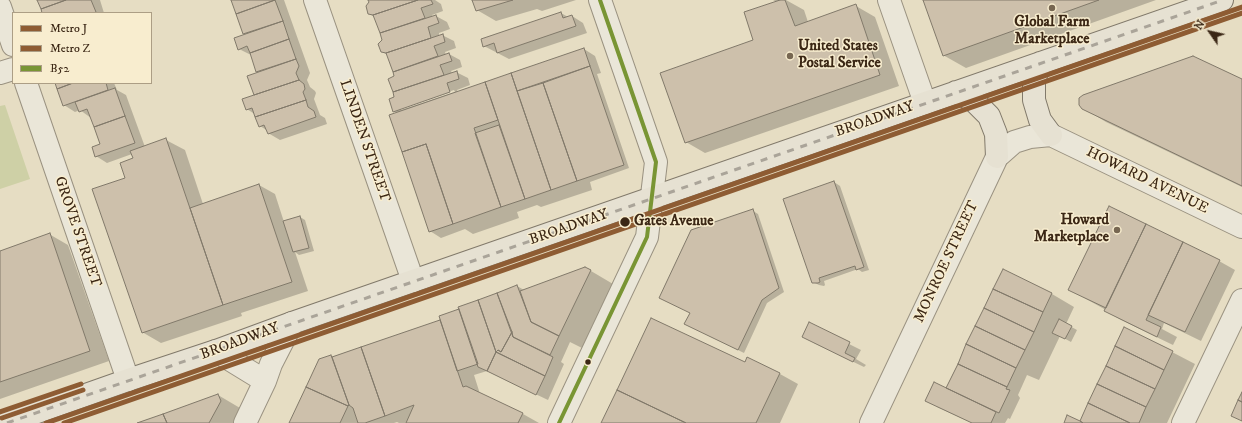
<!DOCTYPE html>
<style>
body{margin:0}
#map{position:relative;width:1242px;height:423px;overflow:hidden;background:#e6ddc3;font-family:"IM FELL DW Pica",serif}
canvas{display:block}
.legend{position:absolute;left:12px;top:12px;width:140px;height:72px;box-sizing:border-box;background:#f8edcf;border:1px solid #ac9e85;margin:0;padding:5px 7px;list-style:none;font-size:12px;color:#3b2715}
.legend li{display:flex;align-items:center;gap:8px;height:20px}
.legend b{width:20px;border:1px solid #ac9e85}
.north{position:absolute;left:1190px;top:12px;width:40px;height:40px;-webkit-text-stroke:3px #f8edcf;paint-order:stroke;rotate:304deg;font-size:11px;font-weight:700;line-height:16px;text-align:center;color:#3b2715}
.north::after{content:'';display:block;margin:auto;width:14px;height:18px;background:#3b2715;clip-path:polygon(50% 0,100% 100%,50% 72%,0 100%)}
</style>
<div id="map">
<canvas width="1242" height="423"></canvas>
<ul class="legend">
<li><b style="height:5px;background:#8e5c33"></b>Metro J</li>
<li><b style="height:5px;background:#8e5c33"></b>Metro Z</li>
<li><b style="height:5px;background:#799534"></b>B52</li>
</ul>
<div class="north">N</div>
</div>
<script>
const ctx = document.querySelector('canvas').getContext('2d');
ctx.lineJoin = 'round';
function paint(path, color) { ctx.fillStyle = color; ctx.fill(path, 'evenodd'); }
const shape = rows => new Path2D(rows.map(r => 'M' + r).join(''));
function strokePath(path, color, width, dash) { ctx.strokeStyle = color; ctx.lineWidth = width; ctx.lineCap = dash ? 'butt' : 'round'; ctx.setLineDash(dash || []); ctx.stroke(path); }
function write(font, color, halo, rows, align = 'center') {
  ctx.font = font + ' "IM FELL DW Pica",serif'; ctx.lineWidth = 3; ctx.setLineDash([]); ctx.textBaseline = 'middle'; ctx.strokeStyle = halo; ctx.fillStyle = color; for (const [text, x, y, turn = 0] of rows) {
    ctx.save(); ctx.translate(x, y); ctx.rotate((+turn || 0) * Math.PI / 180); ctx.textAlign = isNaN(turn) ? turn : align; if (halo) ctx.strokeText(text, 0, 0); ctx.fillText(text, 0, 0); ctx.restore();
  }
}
paint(shape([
 [5,105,30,179,0,189,0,106]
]), '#ced0a6');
paint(shape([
 [38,0,100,0,104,13,43,13],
 [232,0,284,0,310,73,307,80,310,87,315,91,316,93,314,99,320,115,325,118,327,124,280,140,268,133,268,131,260,126,256,115,247,109,255,96,258,73,251,55,239,49,245,35],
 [369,0,435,0,441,4,443,11,432,15,433,17,436,16,447,22,450,29,439,33,439,36,442,35,454,41,456,48,445,52,446,55,449,54,460,60,462,67,451,71,452,73,456,72,468,78,470,85,457,90,458,92,584,49,595,56,601,73,597,74,629,168,590,182,592,190,541,207,537,205,517,212,519,218,473,234,465,229,441,238,430,231,397,113,394,111,396,98,389,79,395,77,388,55,382,52,383,40,375,17,369,14,370,3],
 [454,90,455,92,401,110,401,108],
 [473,0,576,0,542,11,537,9,496,21,477,10],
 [773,0,786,0,804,10,808,22,856,6,875,17,899,86,705,153,686,142,755,41,777,2],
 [924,0,1156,0,966,68,943,55],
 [561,13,568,17,572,16,583,23,587,33,509,59,484,46],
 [1242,80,1242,187,1106,122,1083,108],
 [56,83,114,83,117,90,126,95,145,147,166,140,185,150,203,204,259,185,275,194,284,222,300,217,305,220,314,251,299,255,295,252,308,291,241,313,242,316,161,343,142,332,126,178,134,159,132,154,107,163,96,156,101,145,91,118,80,110,75,112,64,105],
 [834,182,840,186,869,270,862,272,858,269,824,281,825,285,824,286,819,285,813,282],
 [753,211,758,214,784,292,767,303,744,353,685,324,691,313],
 [49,234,68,245,109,361,0,399,0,252],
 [1219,261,1235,270,1201,341,1164,323,1162,329,1177,337,1173,345,1121,320,1106,311,1106,310,1070,290],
 [1003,270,1052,294,1074,307,1066,324,1077,330,1071,342,1060,336,1039,380,1027,375,1018,395,1020,398,1010,419,1008,418,1005,423,972,423,937,407],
 [591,271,613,284,582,348,570,342,561,362,564,364,548,400,487,371,474,375,480,394,523,414,539,423,399,423,397,422,394,423,290,423,331,356,333,357,440,321,442,322,517,286,524,290],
 [809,324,861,350,856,359,866,365,864,367,814,343],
 [1172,352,1195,364,1167,423,1065,423,1080,422],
 [746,363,780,374,798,384,780,423,602,423],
 [218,395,240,408,238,423,140,423]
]), '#0003');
const building = shape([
 [37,0,66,0,41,9,37,0],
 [66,0,91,0,96,12,93,13,42,13,41,9,66,0],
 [231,0,275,0,236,14,231,0],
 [275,0,283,21,243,34,236,14,275,0],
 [368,0,418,0,373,15,368,14,366,6,369,2,368,0],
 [418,0,431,0,433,4,421,8,425,18,380,33,373,15,418,0],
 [472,0,513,0,476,11,472,0],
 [780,0,785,0,795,26,856,4,880,75,685,143,660,73,753,40,744,12,780,0],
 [923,0,1099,0,943,56,923,0],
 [561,12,563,18,572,15,576,26,497,53,494,43,483,47,481,39,561,12],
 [436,15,439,23,428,27,431,38,386,53,381,52,378,44,382,40,380,33,436,15],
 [283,21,289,39,250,53,247,46,238,50,234,38,283,21],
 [443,34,445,42,434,46,438,56,393,72,386,53,443,34],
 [289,39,296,59,256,72,250,53,289,39],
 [584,48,590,66,517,91,511,73,584,48],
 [449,53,452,61,440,65,444,75,393,92,388,79,394,76,393,72,449,53],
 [1193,56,1242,79,1242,186,1082,109,1079,105,1079,98,1083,95,1193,56],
 [296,59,299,66,296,73,299,80,254,95,247,76,296,59],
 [590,66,624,165,577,181,543,83,590,66],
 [457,71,459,79,447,83,450,92,393,112,389,99,394,97,393,92,457,71],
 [511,73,551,190,525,199,485,82,511,73],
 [299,80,304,84,305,89,303,92,306,100,255,117,252,108,246,110,242,99,299,80],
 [485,82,498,120,474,128,501,207,453,224,426,144,402,152,389,115,485,82],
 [55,83,73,83,57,89,55,83],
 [73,83,106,83,108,90,63,106,57,89,73,83],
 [543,83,577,181,551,190,517,91,543,83],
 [115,88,125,116,94,127,87,109,79,112,75,102,115,88],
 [306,100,308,107,314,111,316,117,268,134,264,125,259,127,255,117,306,100],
 [125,116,135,143,95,157,92,147,100,144,94,127,125,116],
 [499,125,525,199,501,207,475,133,499,125],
 [166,138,223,305,142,333,92,189,125,178,120,163,133,158,130,151,166,138],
 [426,144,453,224,429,232,402,152,426,144],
 [834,181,864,267,856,270,855,266,819,278,820,282,818,283,812,283,783,199,834,181],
 [259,184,292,282,223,305,190,208,259,184],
 [1109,206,1146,224,1106,308,1068,290,1109,206],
 [753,209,779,288,762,300,738,350,684,324,690,313,659,298,691,230,753,209],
 [300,216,309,248,293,252,283,221,300,216],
 [1146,224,1183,242,1146,320,1161,327,1157,337,1104,311,1146,224],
 [50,233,90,351,0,382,0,251,50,233],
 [1183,242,1220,260,1185,332,1148,315,1183,242],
 [585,267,591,270,559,336,531,322,520,291,585,267],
 [1003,269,1052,293,1043,312,993,289,1003,269],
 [517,285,531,322,559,336,550,355,513,337,497,293,517,285],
 [993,289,1043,312,1034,332,984,308,993,289],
 [497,293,512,332,501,352,498,350,496,352,478,300,497,293],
 [478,300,496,352,487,371,478,367,458,307,478,300],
 [984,308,1034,332,1025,350,975,326,984,308],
 [459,309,478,364,457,371,439,316,459,309],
 [651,318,745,362,747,357,780,373,756,423,686,423,617,390,651,318],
 [1059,319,1072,326,1065,339,1052,333,1059,319],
 [440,320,463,387,466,386,523,413,518,423,406,423,414,405,385,416,361,347,440,320],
 [809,322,850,342,845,353,855,358,853,362,802,337,809,322],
 [975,326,1025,350,1016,368,966,344,975,326],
 [1124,327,1173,351,1164,370,1115,346,1124,327],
 [512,332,513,337,553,357,545,376,496,352,498,350,501,352,512,332],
 [966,344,1016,368,1007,387,958,364,966,344],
 [1115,346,1164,370,1155,389,1106,366,1115,346],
 [361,347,385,416,365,423,358,423,353,408,349,405,332,357,361,347],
 [496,352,545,376,536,395,487,371,496,352],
 [331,355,349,405,348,406,306,387,319,359,331,355],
 [958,364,1007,387,1006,389,1010,390,999,413,946,388,958,364],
 [1106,366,1155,389,1146,407,1097,384,1106,366],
 [934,382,996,412,991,423,972,423,925,401,934,382],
 [1097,384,1146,407,1139,423,1130,423,1088,403,1097,384],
 [306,387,348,406,340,423,289,423,306,387],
 [617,390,686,423,601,423,617,390],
 [1242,392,1242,402,1238,400,1242,392],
 [218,394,221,401,209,423,167,423,163,414,218,394],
 [1238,400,1242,402,1242,421,1231,416,1238,400],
 [1088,403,1130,423,1083,423,1080,421,1088,403],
 [163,414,167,423,137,423,163,414],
 [1067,415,1080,421,1083,423,1064,423,1067,415]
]);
paint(building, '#cdc0ab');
strokePath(building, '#81796a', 1);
const minor = shape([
 [315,0,413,281],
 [889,0,925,103],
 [0,7,13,45],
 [0,73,13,69],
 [26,83,128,380],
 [216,351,265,381],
 [245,423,265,381,271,364,292,323],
 [559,423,647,237,656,162,600,0],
 [871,423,997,157,1014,142,1030,137,1051,135,1242,227],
 [1183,423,1242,300]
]);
const major = shape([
 [1040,63,1034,81,1034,100,1040,120,1051,135],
 [956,92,974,101,989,116,996,134,997,157],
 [6,423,128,380,216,351,292,323,1222,0]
]);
strokePath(minor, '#9a9281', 24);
strokePath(major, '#81796a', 24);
strokePath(minor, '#eae6d8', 22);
strokePath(major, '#e6e1d2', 22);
strokePath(shape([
 [7,423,1223,0]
]), '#aaa499', 3, [7, 7]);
strokePath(shape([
 [559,423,647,237,656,162,600,0]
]), '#799534', 4);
strokePath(shape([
 [0,412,81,384],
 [46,423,1242,7]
]), '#8e5c33', 5);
strokePath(shape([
 [2,418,83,390],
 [64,423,1242,13]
]), '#8e5c33', 5);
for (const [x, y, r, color] of [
 [1052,8,4,"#776752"],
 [790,56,4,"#776752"],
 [625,222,5.5,"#3b2715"],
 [1117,230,4,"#776752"],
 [588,362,3.5,"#3b2715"]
]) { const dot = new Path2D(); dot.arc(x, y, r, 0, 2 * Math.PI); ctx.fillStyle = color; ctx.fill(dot); strokePath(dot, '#f8edcf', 1.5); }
write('bold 15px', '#3b2715', '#f8edcf', [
 ["Global Farm",1052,23],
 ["Marketplace",1052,40],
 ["United States",798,47,"left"],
 ["Postal Service",798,64,"left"],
 ["Howard",1109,221,"right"],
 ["Marketplace",1109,238,"right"]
]);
write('15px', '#3b2715', '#f8edcf', [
 ["BROADWAY",875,120,-19],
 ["LINDEN STREET",364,141,71],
 ["HOWARD AVENUE",1147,181,26],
 ["BROADWAY",569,228,-19],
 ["GROVE STREET",77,232,71],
 ["MONROE STREET",947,262,-65],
 ["BROADWAY",240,342,-20]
]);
write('bold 15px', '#3b2715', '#f8edcf', [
 ["Gates Avenue",634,222]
], 'left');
</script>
